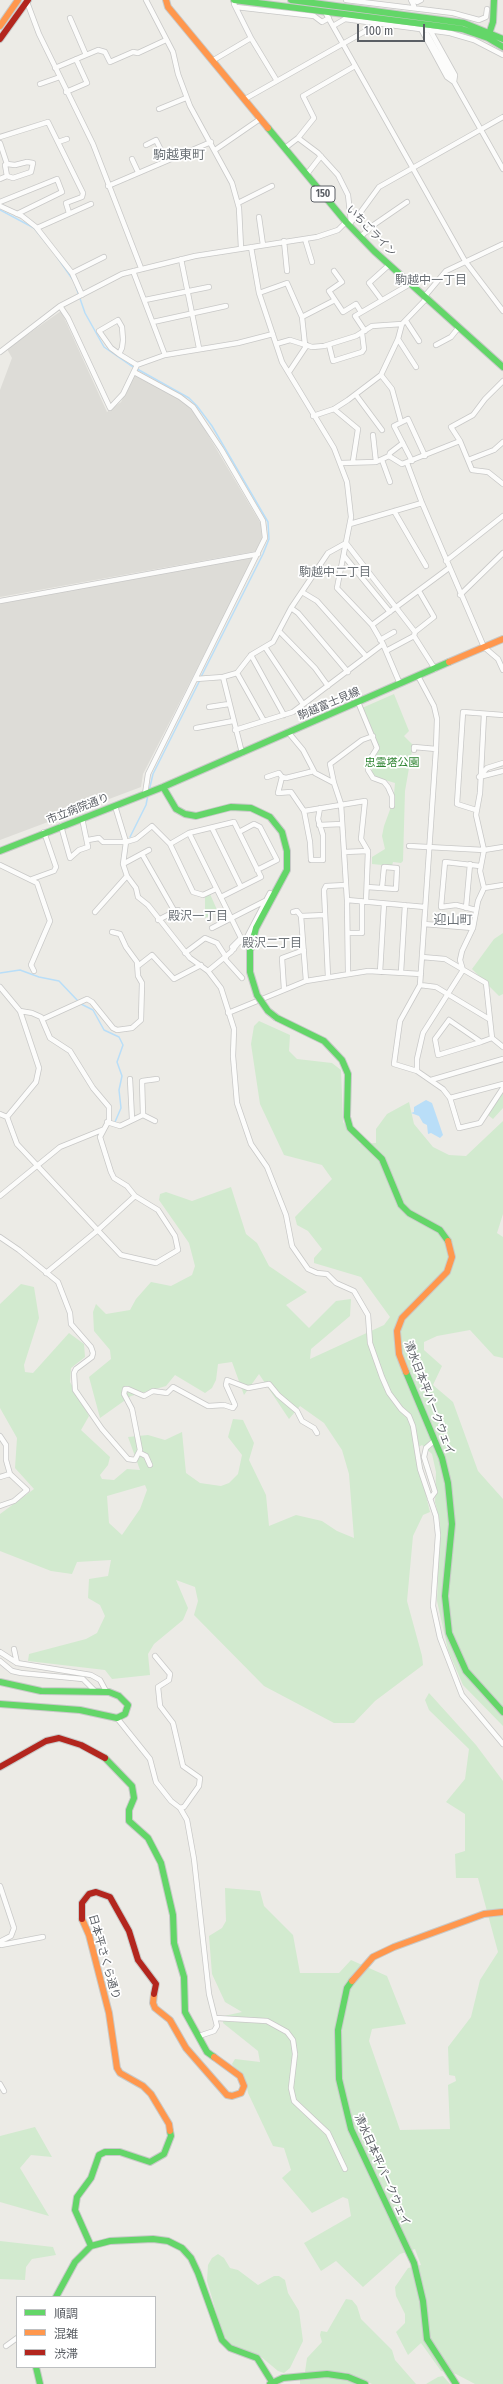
<!DOCTYPE html>
<meta charset="utf-8">
<style>
body{margin:0}
#map{position:relative;width:503px;height:2384px;overflow:hidden;background:#ecebe6;font-family:"Fira Sans Condensed","Noto Sans JP",sans-serif}
canvas{display:block}
.legend{position:absolute;left:16px;top:2296px;width:140px;height:72px;box-sizing:border-box;background:#fff;border:1px solid #bdbfc1;margin:0;padding:5px 7px;list-style:none;font-size:12px;color:#5b5f65}
.legend li{display:flex;align-items:center;gap:8px;height:20px}
.legend b{width:20px;border:1px solid #bdbfc1}
.scale{position:absolute;left:357px;top:24px;width:68px;height:18px;box-sizing:border-box;border:2px solid #5b5f65;border-top:0;padding-left:5px;font-size:12px;line-height:14px;white-space:nowrap;color:#5b5f65;-webkit-text-stroke:3px #fff;paint-order:stroke}
</style>
<div id="map">
<canvas width="503" height="2384"></canvas>
<ul class="legend">
<li><b style="height:5px;background:#63d668"></b>順調</li>
<li><b style="height:5px;background:#ff974d"></b>混雑</li>
<li><b style="height:5px;background:#b3261e"></b>渋滞</li>
</ul>
<div class="scale">100 m</div>
</div>
<script>
const ctx = document.querySelector('canvas').getContext('2d');
ctx.lineJoin = 'round';
function paint(path, color) { ctx.fillStyle = color; ctx.fill(path, 'evenodd'); }
const shape = rows => new Path2D(rows.map(r => 'M' + r).join(''));
function strokePath(path, color, width, dash) { ctx.strokeStyle = color; ctx.lineWidth = width; ctx.lineCap = dash ? 'butt' : 'round'; ctx.setLineDash(dash || []); ctx.stroke(path); }
function write(font, color, halo, rows, align = 'center') {
  ctx.font = font + ' "Fira Sans Condensed","Noto Sans JP",sans-serif'; ctx.lineWidth = 3.5; ctx.setLineDash([]); ctx.textBaseline = 'middle'; ctx.strokeStyle = halo; ctx.fillStyle = color; for (const [text, x, y, turn = 0] of rows) {
    ctx.save(); ctx.translate(x, y); ctx.rotate((+turn || 0) * Math.PI / 180); ctx.textAlign = isNaN(turn) ? turn : align; if (halo) ctx.strokeText(text, 0, 0); ctx.fillText(text, 0, 0); ctx.restore();
  }
}
paint(shape([
 [61,311,107,412,121,402,134,374,181,400,195,413,261,524,262,539,257,551,0,597,0,390,12,358,7,349],
 [251,557,253,559,143,774,141,787,0,840,0,603]
]), '#dddcd7');
paint(shape([
 [394,694,409,731,404,736,413,745,405,791,403,861,401,863,393,862,392,866,372,864,372,857,385,849,382,836,384,826,391,807,390,795,394,794,395,783,375,777,372,772,372,758,377,753,379,747,362,708],
 [210,894,218,912,205,918,205,897],
 [503,933,503,994,499,996,472,969,494,939],
 [259,1021,290,1035,289,1051,297,1059,332,1063,341,1070,343,1122,360,1144,376,1143,376,1129,387,1114,409,1102,414,1124,433,1147,449,1155,466,1156,503,1121,503,1214,497,1233,503,1237,503,1358,494,1356,470,1330,437,1336,424,1342,424,1350,442,1366,433,1385,453,1402,478,1471,503,1499,503,1726,463,1685,448,1650,437,1601,440,1522,435,1502,436,1472,432,1454,422,1445,415,1449,430,1512,423,1515,413,1536,407,1601,422,1656,423,1665,375,1701,354,1723,334,1723,264,1686,194,1615,198,1601,195,1587,176,1580,188,1608,183,1620,154,1644,148,1654,150,1675,112,1679,105,1670,28,1661,29,1654,86,1639,97,1633,105,1616,100,1605,88,1598,89,1579,108,1576,111,1560,77,1562,72,1574,51,1571,0,1551,0,1514,34,1489,15,1468,17,1438,0,1408,0,1304,21,1284,34,1287,39,1318,24,1365,25,1372,33,1373,69,1333,84,1344,85,1357,71,1368,70,1382,89,1416,81,1430,110,1457,108,1465,100,1475,102,1479,114,1480,127,1469,140,1470,128,1437,148,1435,165,1440,182,1432,186,1473,200,1483,221,1486,229,1483,238,1474,242,1455,228,1437,233,1419,243,1420,254,1443,249,1460,266,1495,269,1526,296,1515,322,1521,337,1531,354,1538,349,1474,342,1450,324,1423,300,1406,289,1419,259,1374,244,1395,232,1362,218,1364,216,1380,212,1388,205,1393,175,1375,166,1386,131,1396,100,1418,89,1377,111,1359,110,1350,94,1331,93,1312,96,1304,106,1314,130,1310,136,1299,151,1282,171,1286,192,1275,195,1266,189,1243,159,1200,160,1194,166,1192,192,1201,231,1187,246,1234,257,1243,269,1266,307,1292,286,1305,309,1328,336,1301,351,1299,350,1316,311,1349,310,1359,384,1325,390,1317,361,1277,314,1263,314,1258,322,1249,308,1231,297,1225,295,1217,332,1179,322,1165,284,1155,260,1104,251,1044,254,1026],
 [145,1485,147,1490,140,1509,122,1535,109,1523,107,1496],
 [503,1092,503,1108,493,1119,488,1115],
 [429,1693,476,1745,503,1781,503,2384,475,2384,456,2374,441,2371,421,2343,408,2355,396,2332,405,2323,405,2314,396,2296,395,2287,408,2268,421,2265,415,2249,400,2254,363,2287,336,2261,321,2271,304,2243,351,2216,348,2199,343,2197,312,2213,282,2178,291,2170,284,2148,273,2146,248,2093,246,2082,232,2064,235,2059,260,2062,258,2051,223,2023,224,2016,242,2012,225,2002,212,1974,209,1936,222,1928,226,1921,225,1888,260,1891,264,1906,293,1935,300,1973,339,1973,351,1960,387,1976,406,2024,372,2029,369,2041,400,2130,450,2129,448,2085,456,2081,455,2076,449,2075,448,2047,471,2017,480,1980,498,1952,478,1878,456,1878,455,1854,465,1851,465,1814,446,1802,465,1779,469,1749,429,1710,425,1700],
 [35,2127,52,2157,31,2155,20,2168,49,2216,0,2202,0,2136],
 [0,2241,53,2247,56,2255,32,2259,26,2267,25,2280,0,2279],
 [218,2254,224,2258,230,2268,238,2270,258,2285,274,2276,279,2276,285,2280,288,2293,299,2311,303,2341,290,2368,284,2373,278,2371,259,2355,234,2347,223,2335,207,2281,208,2265,212,2258],
 [346,2299,352,2300,357,2306,361,2319,392,2350,395,2360,416,2384,372,2384,345,2372,305,2372,307,2358,322,2342,320,2335,321,2331,327,2332],
 [443,2376,450,2384,426,2384,438,2377],
 [326,2377,345,2379,358,2384,300,2384,300,2379]
]), '#d2eacf');
paint(shape([
 [426,1100,432,1103,443,1135,440,1138,431,1133,428,1134,427,1125,423,1123,419,1116,411,1113,414,1112,414,1107]
]), '#b9def8');
strokePath(shape([
 [0,210,34,228,47,244],
 [57,257,73,280],
 [76,287,85,313,104,347,130,365,189,398,197,406,212,426,268,522,269,539,263,554,201,677],
 [149,791,153,774,200,680],
 [130,837,146,805,148,795],
 [0,973,20,970,39,977,59,981,78,1001],
 [81,1004,93,1010,104,1030,119,1037,123,1045,117,1062,122,1076,119,1090,121,1108,115,1122]
]), '#b9def8', 1.5);
const street = shape([
 [146,0,173,52,178,74,190,106,232,183,239,208,241,248],
 [235,0,234,4,251,38,277,81],
 [346,0,453,13,479,20,486,17,487,9],
 [411,0,414,6],
 [415,0,417,2,421,0],
 [27,2,39,34,93,144,141,268],
 [236,7,314,16,322,22,329,18],
 [325,12,465,261,503,311],
 [70,18,86,55],
 [333,26,345,19,450,33,474,40,503,55],
 [421,29,447,77,454,82,455,75,430,30],
 [427,34,503,169],
 [212,61,251,38],
 [55,68,98,50,105,52,110,62,133,52,138,53,166,40],
 [40,84,60,77],
 [66,92,87,83,76,59],
 [245,99,378,24],
 [159,109,186,98],
 [0,137,48,122,83,193,82,197,66,203,69,213],
 [298,138,318,153,338,175,348,195,351,222],
 [58,142,67,139],
 [0,143,7,164,15,165,27,162,33,163,31,172,13,178,7,176,0,179],
 [146,145,156,140,166,160],
 [285,148,298,138,314,118,303,96,355,66],
 [215,150,260,119],
 [132,159,138,172],
 [7,164,5,165,7,176],
 [307,174,321,156],
 [108,186,211,142],
 [0,202,57,179,62,192,17,214],
 [238,203,272,186],
 [0,206,22,216,36,227,72,273,82,295],
 [259,217,263,245],
 [349,224,360,213,379,187,503,117],
 [37,228,91,204],
 [360,237,375,224,407,202],
 [305,239,312,262],
 [284,241,287,271],
 [251,247,259,293,282,362,334,448,347,482,351,517,337,588,372,625,383,644,400,684],
 [181,259,199,348],
 [133,271,165,355],
 [334,271,342,282,329,291,343,312,356,304,361,312],
 [72,273,104,257],
 [259,293,287,283,302,317,305,345],
 [425,296,446,271,503,244],
 [381,299,369,283,389,265],
 [145,300,209,287],
 [60,306,68,318,110,408,123,394,137,365,165,355,238,343,273,334],
 [302,317,335,300],
 [406,321,419,341],
 [153,322,226,306],
 [365,331,355,316,410,284],
 [398,339,416,367],
 [276,344,290,340,312,347,324,346,356,336,372,326,402,324,427,298],
 [329,345,333,361,362,352,364,349,362,333],
 [436,345,451,337,459,327],
 [0,352,60,306,122,274,195,256,317,237,338,230,346,222],
 [119,354,122,348,123,340,122,327,118,320,99,331,111,348,119,354,137,365],
 [134,372,180,397,193,407,221,449,263,521,265,538,148,774,145,794],
 [289,372,307,345],
 [381,375,392,389,401,422],
 [356,395,382,430],
 [334,409,358,429,353,461],
 [313,416,334,409,348,400,381,375,398,339,402,324],
 [373,435,376,462],
 [460,441,451,427,473,415,485,399,503,381],
 [389,456,390,453,403,443],
 [382,460,390,482],
 [468,460,494,450,503,442],
 [412,461,394,426,408,419,425,456],
 [341,463,376,462,389,456,402,464,460,441,472,470,488,472,503,484],
 [407,463,422,503,484,647,498,659,503,670],
 [394,511,426,566],
 [350,524,422,503],
 [346,543,415,632,414,636,435,669],
 [344,556,390,612],
 [446,561,503,516],
 [302,592,317,601,366,656],
 [460,595,503,553],
 [0,601,258,554],
 [291,608,298,613,348,672],
 [372,625,449,568],
 [279,631,315,668,328,686],
 [415,632,434,617,419,591],
 [380,640,394,632],
 [265,647,303,704],
 [386,651,414,636],
 [251,655,284,715],
 [237,673,264,721,293,712,383,644],
 [418,676,434,706,437,719,436,749,420,985,400,1021,394,1064,417,1071,443,1089,450,1098,459,1128,480,1123,503,1088],
 [223,677,242,753],
 [196,679,223,677,237,673,251,655,273,642,291,608,328,553,346,543],
 [358,702,377,748,369,761,368,770,373,778,384,782,388,787,392,796,392,806],
 [209,707,229,704],
 [196,728,233,721],
 [235,730,264,721],
 [288,732,303,750,315,773,334,783,341,804,347,900,348,973],
 [414,750,414,747,436,749],
 [267,777,279,773,282,777,286,778,314,771],
 [282,777,278,793,291,792,304,811,310,842,311,860,323,860,323,835,318,819,320,808],
 [479,777,487,768,503,763],
 [479,777,503,771],
 [334,783,330,764,362,740,373,736],
 [115,806,126,842,123,864,127,876,136,888,138,897,148,905,190,958,208,971,221,988,234,1029,233,1056,237,1103,251,1144,267,1167,286,1215,292,1246,308,1269,317,1273,327,1274,336,1283,354,1291,368,1315,370,1343,382,1377,389,1393,401,1409,409,1416,413,1426,420,1469,436,1516,438,1535,433,1606,440,1638,462,1695,503,1744],
 [476,810,457,804,463,712,503,715],
 [304,811,365,801,361,839,368,851,366,902],
 [319,825,342,824],
 [61,826,70,858,79,850,88,847,82,818],
 [212,828,241,887],
 [239,832,254,824,260,827,277,860,257,870],
 [189,833,241,938,232,947,234,949],
 [88,840,99,838,103,842,126,842,136,839,152,826,170,844,193,892,203,895,216,889],
 [170,844,189,833,234,822,261,877,221,897],
 [409,846,484,850,503,847],
 [344,852,368,851],
 [142,854,175,912],
 [123,864,149,850],
 [0,865,37,883,50,921,31,965,34,971],
 [32,879,54,871,56,867,44,832],
 [367,887,396,889,397,868,384,867,382,888],
 [484,888,503,885],
 [347,900,425,907],
 [466,908,470,864],
 [476,910,456,905,441,907,445,862,480,866],
 [95,912,127,876],
 [293,912,297,911,301,916],
 [158,920,178,910,184,913],
 [424,924,473,928],
 [212,928,265,901],
 [348,933,362,933,362,902],
 [185,953,205,938,217,943,226,957],
 [422,957,445,959,486,983,492,1038,503,1047],
 [224,958,242,978],
 [138,966,152,955,174,979,201,965],
 [208,971,231,952,238,943,246,939,270,893],
 [380,972,384,904],
 [401,972,405,905],
 [328,977,324,890,326,886,346,885],
 [306,981,301,916,325,915],
 [420,985,436,987,489,1019],
 [0,987,20,1011,39,1068,36,1082,7,1117,17,1144,121,1255,156,1263,178,1250,175,1236,158,1210,135,1196,127,1186,114,1178,111,1172,100,1137,109,1120,109,1107,93,1088,70,1051,50,1038,41,1017,32,1013,20,1011],
 [284,989,282,958,304,950],
 [228,1013,306,981,368,971,421,974],
 [43,1019,87,999,92,1002,113,1028,117,1030,132,1028,141,1020,142,983,138,976,137,962,126,947,120,934,112,932],
 [449,1020,481,1042,438,1055,435,1039,449,1020],
 [481,1042,492,1038],
 [417,1071,417,1059,423,1033,463,970,460,960,462,951,473,928,478,901,484,888,480,871,484,850,476,815,480,793,484,714],
 [130,1079,132,1119],
 [431,1080,503,1059],
 [450,1098,503,1084],
 [0,1114,7,1117],
 [143,1115,142,1081,157,1079],
 [107,1122,120,1126,143,1115,155,1121],
 [0,1196,60,1147,102,1130],
 [0,1237,19,1250,58,1282,70,1313,71,1324,91,1347,93,1353,92,1357,76,1369,74,1373,75,1390,102,1429,128,1459,135,1460,140,1450,132,1409,124,1394,125,1389,128,1389,144,1396,153,1391,167,1393,173,1387,208,1406,224,1405,233,1408,235,1405,226,1385,227,1380,248,1388,269,1384,278,1395,297,1411,302,1421,314,1428,317,1433],
 [46,1273,98,1230,135,1196],
 [0,1436,6,1445,6,1460,10,1474,27,1490,14,1501,0,1506],
 [140,1453,146,1456,150,1465],
 [0,1477,10,1474],
 [430,1499,435,1492,424,1457,426,1448,435,1440],
 [14,1649,17,1663],
 [0,1652,17,1663,91,1675,100,1680,106,1691],
 [0,1661,12,1671,21,1673,83,1679,94,1690],
 [117,1718,150,1759,156,1782,171,1801,180,1808,184,1807,199,1786,200,1778,183,1766,173,1723,160,1706,158,1687,169,1680,170,1674,155,1656],
 [180,1808,187,1820,194,1859,209,1994,217,2026,214,2031,199,2036],
 [0,1886,14,1928,11,1936,1,1941,1,1945,43,1937],
 [216,2018,267,2021,287,2032,293,2040,295,2054,291,2088,294,2101,328,2133,345,2169],
 [0,2084,4,2091],
 [6,2346,17,2338]
]);
const fast = shape([
 [234,0,462,29,488,38,503,47],
 [291,0,464,23,503,39],
 [488,37,493,22,494,0],
 [268,128,346,222,374,251,503,367],
 [163,787,176,809,185,814,196,816,231,807,251,808,270,817,282,832,287,851,287,870,256,928,250,951],
 [0,851,163,787,449,662],
 [277,1018,324,1041,342,1060,348,1074,347,1117,350,1128,382,1159,401,1205,409,1213,440,1230,448,1241],
 [406,1372,442,1458,448,1483,452,1524,445,1596,449,1633,466,1671,503,1712],
 [0,1682,41,1691,109,1692,119,1696,128,1705,125,1714,117,1718,80,1710,0,1704],
 [105,1758,132,1786,134,1798,129,1810,129,1821,148,1838,161,1863,173,1915,174,1943,184,1977,185,2012,207,2052,214,2057],
 [352,1981,347,1988,338,2030,339,2079,351,2129,414,2263,423,2301,427,2339,456,2384],
 [170,2131,171,2136,164,2154,150,2162,120,2152,105,2152,99,2155,91,2178,77,2197,75,2210,91,2246,110,2241,153,2239,168,2241,182,2248,191,2258,198,2273,222,2340,230,2348,257,2358,272,2382],
 [56,2297,75,2262,91,2246],
 [36,2367,40,2384],
 [270,2384,283,2378,327,2374,348,2377,365,2384]
]);
const slow = shape([
 [166,0,168,7,268,128],
 [0,26,18,0],
 [449,662,503,639],
 [406,1372,399,1354,397,1331,402,1318,447,1272,452,1257,448,1241],
 [82,1919,89,1935,109,2013,117,2068,120,2073,143,2086,151,2094,169,2124,170,2131],
 [352,1981,373,1957,394,1947,484,1914,503,1912],
 [154,1994,153,2003,155,2008,170,2020,186,2048,227,2095,232,2096,241,2093,244,2086,240,2076,214,2057]
]);
const jam = shape([
 [0,39,28,0],
 [0,1767,46,1741,59,1738,81,1745,105,1758],
 [82,1919,82,1903,89,1894,96,1892,110,1897,129,1931,138,1960,156,1984,154,1994]
]);
strokePath(street, '#c8c8c7', 6);
strokePath(fast, '#c8c9c8', 8);
strokePath(slow, '#c8c9c8', 8);
strokePath(jam, '#c8c9c8', 8);
strokePath(street, '#fcfcfb', 4.5);
strokePath(fast, '#63d668', 6);
strokePath(slow, '#ff974d', 6);
strokePath(jam, '#b3261e', 6);
const fastBridge = shape([
 [250,951,250,972,257,995,268,1011,277,1018]
]);
strokePath(fastBridge, '#c8c9c8', 8, []);
strokePath(fastBridge, '#63d668', 6);
for (const [x, y, w] of [
 [323,194,24]
]) { const box = new Path2D(); box.roundRect(x - w / 2, y - 8, w, 16, 3); ctx.fillStyle = '#fff'; ctx.fill(box); strokePath(box, '#5b5f65', 1); }
write('bold 10px', '#5b5f65', null, [
 ["150",323,194]
]);
write('11px', '#5b5f65', '#fff', [
 ["いちごライン",371,231,46],
 ["駒越富士見線",329,704,-23],
 ["市立病院通り",78,809,-21],
 ["清水日本平パークウェイ",429,1398,69],
 ["日本平さくら通り",104,1957,74],
 ["清水日本平パークウェイ",382,2170,66]
]);
write('11px', '#2c832f', '#fff', [
 ["忠霊塔公園",392,763]
]);
write('12px', '#6c7277', '#fff', [
 ["駒越中一丁目",431,281],
 ["駒越中二丁目",335,573],
 ["殿沢一丁目",198,917],
 ["殿沢二丁目",272,944]
]);
write('13px', '#6c7277', '#fff', [
 ["駒越東町",179,155],
 ["迎山町",453,920]
]);
</script>
